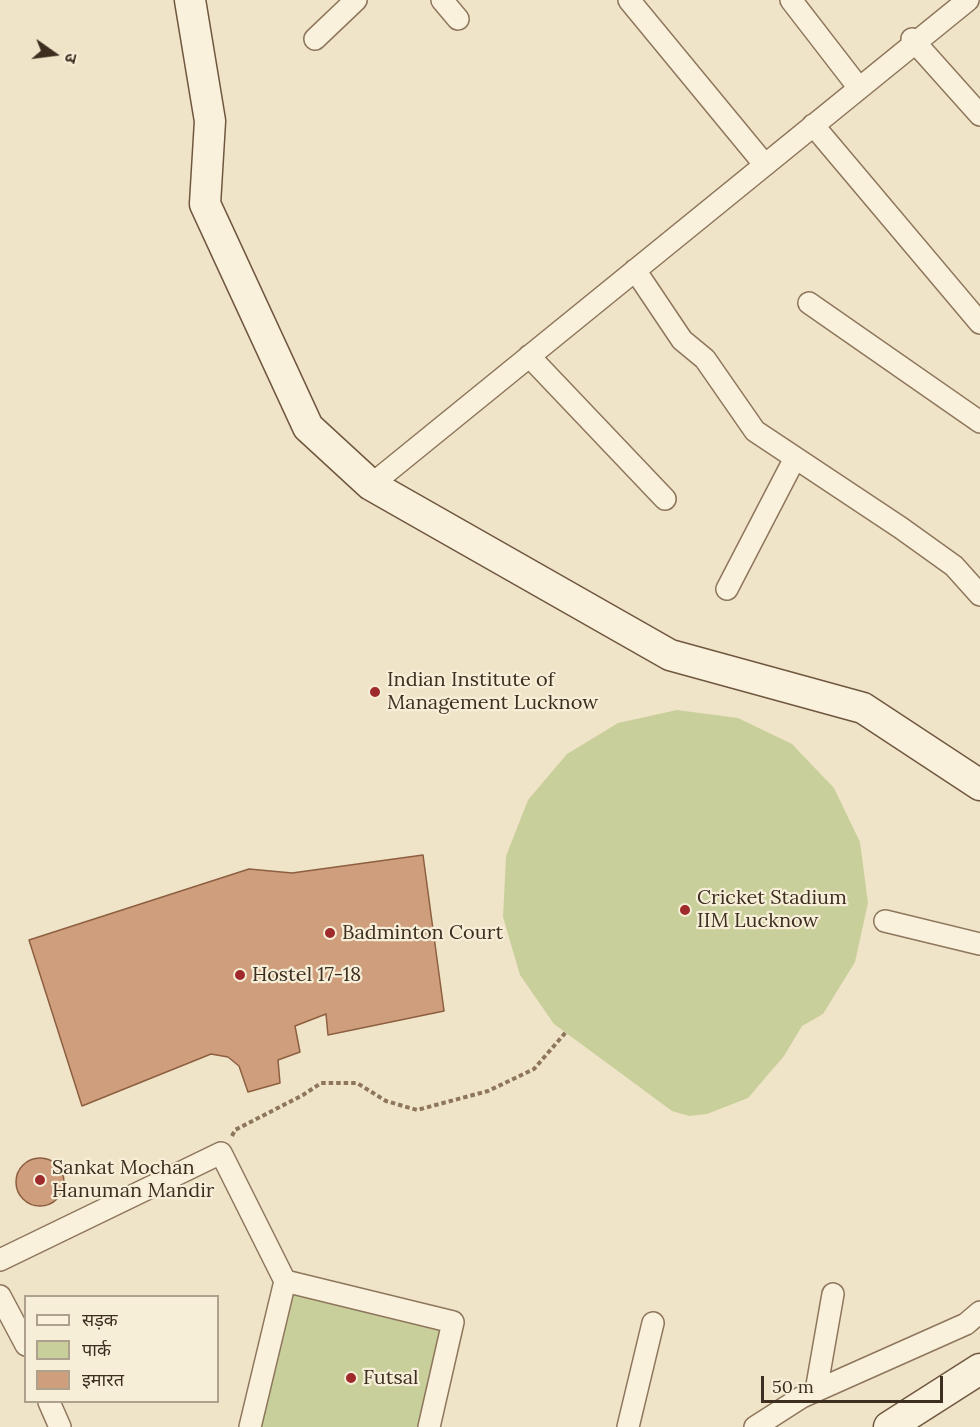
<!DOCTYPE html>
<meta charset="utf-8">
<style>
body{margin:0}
#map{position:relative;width:980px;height:1427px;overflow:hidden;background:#f0e4c8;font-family:Lora,"Noto Sans Devanagari",serif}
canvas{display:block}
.legend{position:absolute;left:24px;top:1295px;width:195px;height:108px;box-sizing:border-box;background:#f7eed8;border:2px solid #ada18e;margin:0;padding:8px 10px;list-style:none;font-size:18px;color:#3d2e20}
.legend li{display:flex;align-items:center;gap:12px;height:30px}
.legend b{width:30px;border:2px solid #ada18e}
.north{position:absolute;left:24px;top:24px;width:60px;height:60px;-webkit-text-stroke:4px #f7eed8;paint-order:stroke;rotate:104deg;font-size:16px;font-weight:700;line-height:24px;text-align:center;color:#3d2e20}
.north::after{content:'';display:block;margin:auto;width:21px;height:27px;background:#3d2e20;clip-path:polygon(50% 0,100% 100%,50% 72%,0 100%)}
.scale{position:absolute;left:761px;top:1376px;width:182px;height:27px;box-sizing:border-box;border:3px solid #3d2e20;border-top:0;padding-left:8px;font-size:18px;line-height:21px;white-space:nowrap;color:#3d2e20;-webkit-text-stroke:4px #f7eed8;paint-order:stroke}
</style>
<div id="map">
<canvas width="980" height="1427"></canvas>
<ul class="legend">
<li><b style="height:8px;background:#faf1dc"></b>सड़क</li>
<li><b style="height:16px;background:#c9cf9b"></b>पार्क</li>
<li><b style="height:16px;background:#cf9f7d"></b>इमारत</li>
</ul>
<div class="north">उ</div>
<div class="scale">50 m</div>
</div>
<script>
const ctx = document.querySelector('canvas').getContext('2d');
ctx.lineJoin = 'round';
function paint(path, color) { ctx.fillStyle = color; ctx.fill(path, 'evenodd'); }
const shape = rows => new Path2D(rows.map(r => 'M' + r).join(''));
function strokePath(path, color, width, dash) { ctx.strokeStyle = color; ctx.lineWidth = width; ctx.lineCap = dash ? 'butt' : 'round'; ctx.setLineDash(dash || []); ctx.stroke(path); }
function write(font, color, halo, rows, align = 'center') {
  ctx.font = font + ' Lora,serif'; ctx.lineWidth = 4.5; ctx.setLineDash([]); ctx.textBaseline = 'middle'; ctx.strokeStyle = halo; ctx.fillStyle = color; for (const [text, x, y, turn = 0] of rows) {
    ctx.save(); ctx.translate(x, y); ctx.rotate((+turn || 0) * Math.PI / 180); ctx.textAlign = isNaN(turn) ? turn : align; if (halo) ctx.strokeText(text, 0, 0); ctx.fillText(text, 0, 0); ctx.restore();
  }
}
paint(shape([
 [677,710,738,718,792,744,834,788,860,842,868,903,855,962,823,1014,802,1026,784,1056,748,1098,707,1114,689,1116,672,1111,554,1024,520,975,503,917,506,856,528,800,567,754,618,723],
 [292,1292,442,1329,420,1427,261,1427]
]), '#c9cf9b');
const building = shape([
 [423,855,444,1011,328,1035,326,1014,295,1026,300,1052,278,1060,280,1083,248,1092,239,1066,228,1057,211,1054,82,1106,29,940,249,869,292,873,423,855],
 '16 1182a24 24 0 1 1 48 0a24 24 0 1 1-48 0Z'
]);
paint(building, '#cf9f7d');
strokePath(building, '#8d5f41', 1.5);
const street = shape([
 [442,0,458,19],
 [629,0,765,165],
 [791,0,859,88],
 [315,39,356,0],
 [912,39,980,115],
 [813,125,980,323],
 [635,270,682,340,705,359,755,431,901,528,954,566,980,595],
 [809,303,980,422],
 [529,356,665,499],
 [371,485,968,0],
 [727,589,795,458],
 [885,921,980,944],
 [0,1260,221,1153,285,1281,250,1427],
 [285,1281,453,1322,429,1427],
 [0,1296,26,1345],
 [816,1391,833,1294],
 [49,1402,60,1427],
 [628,1427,653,1323],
 [755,1427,802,1397,966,1324,980,1312]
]);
const secondary = shape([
 [190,0,210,121,205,204,308,427,371,485,670,655,863,708,980,785],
 [889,1427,980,1369]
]);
strokePath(street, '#8d765c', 24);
strokePath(secondary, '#6f573f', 33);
strokePath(shape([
 [232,1136,235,1130,303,1095,321,1083,357,1083,386,1101,417,1110,488,1091,534,1069,566,1032]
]), '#8d765c', 4, [4.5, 3]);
strokePath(street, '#faf1dc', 21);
strokePath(secondary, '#faf1dc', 30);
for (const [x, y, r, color] of [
 [375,692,6,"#9e2a2b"],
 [685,910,6,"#9e2a2b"],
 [330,933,6,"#9e2a2b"],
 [240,975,6,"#9e2a2b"],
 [40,1180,6,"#9e2a2b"],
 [351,1378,6,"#9e2a2b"]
]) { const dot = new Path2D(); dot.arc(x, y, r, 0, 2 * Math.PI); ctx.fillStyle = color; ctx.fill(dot); strokePath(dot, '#f7eed8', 2); }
write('20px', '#3d2e20', '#f7eed8', [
 ["Indian Institute of",387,680],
 ["Management Lucknow",387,703],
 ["Cricket Stadium",697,898],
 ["IIM Lucknow",697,921],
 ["Badminton Court",342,933],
 ["Hostel 17-18",252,975],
 ["Sankat Mochan",52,1168],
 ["Hanuman Mandir",52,1191],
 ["Futsal",363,1378]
], 'left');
</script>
